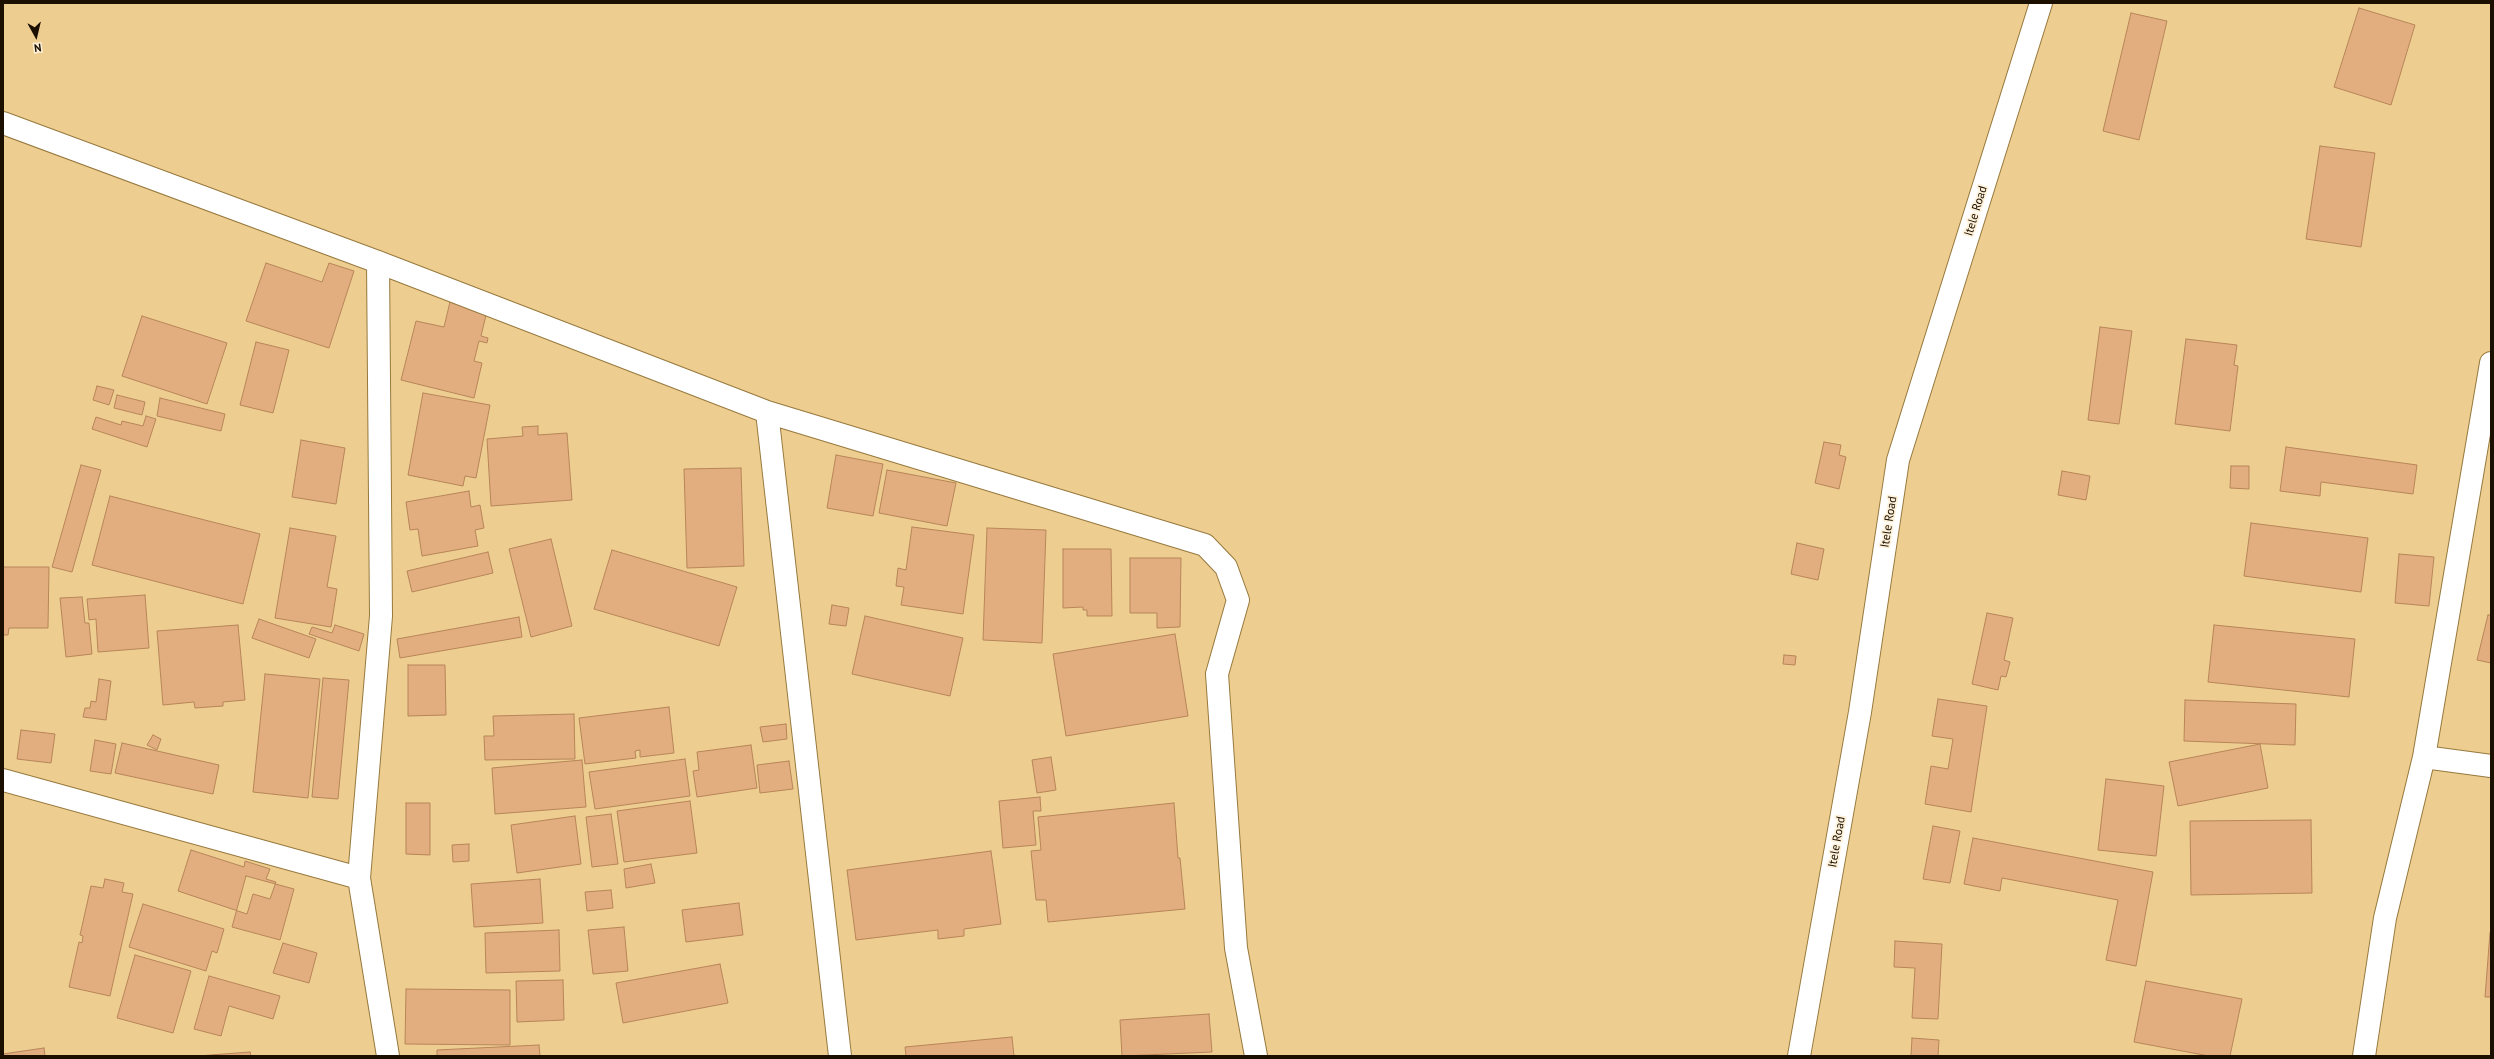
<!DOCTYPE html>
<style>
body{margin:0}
#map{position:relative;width:2494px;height:1059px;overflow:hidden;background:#eecd90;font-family:"PT Sans",sans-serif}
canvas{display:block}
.frame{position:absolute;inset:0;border:4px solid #1b0f00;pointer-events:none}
.north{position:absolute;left:16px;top:16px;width:40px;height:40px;-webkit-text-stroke:3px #fef1d9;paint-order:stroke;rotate:172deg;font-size:11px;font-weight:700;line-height:16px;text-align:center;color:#1b0f00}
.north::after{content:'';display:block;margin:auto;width:14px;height:18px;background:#1b0f00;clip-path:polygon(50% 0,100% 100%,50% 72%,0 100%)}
</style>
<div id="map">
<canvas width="2494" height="1059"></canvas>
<div class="frame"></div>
<div class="north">N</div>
</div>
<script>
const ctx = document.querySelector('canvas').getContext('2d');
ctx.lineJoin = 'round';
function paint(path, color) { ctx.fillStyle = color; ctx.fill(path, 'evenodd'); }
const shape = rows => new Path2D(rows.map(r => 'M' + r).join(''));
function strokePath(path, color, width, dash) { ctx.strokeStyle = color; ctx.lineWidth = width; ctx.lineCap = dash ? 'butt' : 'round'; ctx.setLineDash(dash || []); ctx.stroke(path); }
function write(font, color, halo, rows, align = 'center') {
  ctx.font = font + ' "PT Sans",sans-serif'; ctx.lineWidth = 3.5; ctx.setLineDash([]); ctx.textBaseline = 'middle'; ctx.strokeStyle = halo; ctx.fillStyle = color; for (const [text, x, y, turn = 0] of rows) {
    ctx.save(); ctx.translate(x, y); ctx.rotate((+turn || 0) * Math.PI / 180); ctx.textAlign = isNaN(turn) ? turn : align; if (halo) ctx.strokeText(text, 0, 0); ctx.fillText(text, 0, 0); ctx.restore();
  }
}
const building = shape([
 [2359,8,2415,25,2391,105,2334,87,2359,8],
 [2131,13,2167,21,2139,140,2103,131,2131,13],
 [2320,146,2375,153,2361,247,2306,239,2320,146],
 [266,263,322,282,329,263,354,271,329,348,246,321,266,263],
 [450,302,487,311,481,336,488,338,487,343,479,341,474,361,482,363,474,398,401,380,416,321,444,327,450,302],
 [142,316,227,343,207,404,122,376,142,316],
 [2100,327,2132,331,2119,424,2088,420,2100,327],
 [2186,339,2237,345,2234,365,2238,366,2230,431,2175,424,2186,339],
 [256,342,289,350,273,413,240,405,256,342],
 [97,386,114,390,109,405,93,400,97,386],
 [423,393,490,405,476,478,465,476,463,486,408,475,423,393],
 [117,395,145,402,142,415,114,408,117,395],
 [160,398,225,414,221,431,157,416,160,398],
 [146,416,156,419,147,447,92,429,96,417,121,425,122,421,143,426,146,416],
 [538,426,538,435,567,433,572,500,491,506,487,439,523,436,522,427,538,426],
 [301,440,345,448,336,504,292,497,301,440],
 [1824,442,1841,445,1839,455,1846,457,1839,489,1815,483,1824,442],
 [2286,447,2417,465,2413,494,2321,482,2320,496,2280,491,2286,447],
 [836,455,883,464,873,516,827,508,836,455],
 [81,465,101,470,72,572,52,567,81,465],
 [2231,466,2249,466,2249,489,2230,488,2231,466],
 [741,468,744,566,687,568,684,469,741,468],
 [887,470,956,483,947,526,879,513,887,470],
 [2062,471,2090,476,2086,500,2058,495,2062,471],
 [469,491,471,507,480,505,484,528,475,530,478,546,422,556,418,529,410,530,406,502,469,491],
 [110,496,260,534,243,604,92,565,110,496],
 [2251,523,2368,538,2361,592,2244,576,2251,523],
 [912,527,974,535,963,614,901,605,904,587,896,586,898,568,906,570,912,527],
 [290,528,336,536,327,587,337,589,331,627,275,618,290,528],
 [987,528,1046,530,1042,643,983,640,987,528],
 [551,539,572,626,531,637,509,549,551,539],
 [1797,543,1824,549,1818,580,1791,574,1797,543],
 [1063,549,1111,549,1112,616,1087,616,1087,610,1083,610,1083,607,1063,608,1063,549],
 [612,550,737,587,719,646,594,609,612,550],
 [488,552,493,573,412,592,407,571,488,552],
 [2399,554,2434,557,2429,606,2395,603,2399,554],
 [1130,558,1181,558,1180,627,1157,628,1157,613,1130,613,1130,558],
 [3,567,49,567,48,628,9,628,8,635,3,635,3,567],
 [145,595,149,648,98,652,96,619,89,620,87,599,145,595],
 [82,597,85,623,89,623,92,654,66,657,60,598,82,597],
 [832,605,849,608,846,626,829,624,832,605],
 [1987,613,2013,618,2004,660,2010,662,2006,677,2001,676,1998,690,1972,684,1987,613],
 [2488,615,2491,615,2491,663,2477,660,2488,615],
 [865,616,963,638,950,696,852,674,865,616],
 [519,617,522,637,400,658,397,639,519,617],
 [259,619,316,639,309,658,252,638,259,619],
 [238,625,245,700,223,702,223,706,195,708,194,702,163,705,157,631,238,625],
 [335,625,364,634,359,651,309,634,312,627,332,633,335,625],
 [2214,625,2355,639,2349,697,2208,682,2214,625],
 [1175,634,1188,716,1066,736,1053,654,1175,634],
 [1784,655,1796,656,1795,665,1783,664,1784,655],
 [408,665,445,665,446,715,408,716,408,665],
 [265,674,320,679,308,798,253,792,265,674],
 [323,678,349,680,338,799,312,797,323,678],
 [99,679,111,681,106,720,83,717,85,708,90,708,91,701,96,702,99,679],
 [1938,699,1987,706,1971,812,1925,804,1931,766,1948,769,1953,739,1932,736,1938,699],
 [2185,700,2296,704,2295,745,2184,741,2185,700],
 [669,707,674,753,640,757,640,750,635,751,636,758,585,764,579,718,669,707],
 [574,714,575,759,485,760,484,736,494,736,493,716,574,714],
 [786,724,787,739,763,742,760,727,786,724],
 [21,730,55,734,51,763,17,759,21,730],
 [153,735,161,739,157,750,147,745,153,735],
 [95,740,116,744,111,774,90,771,95,740],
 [122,743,219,765,213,794,115,773,122,743],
 [2260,744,2268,788,2178,806,2169,762,2260,744],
 [751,745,757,788,697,797,693,771,699,770,697,752,751,745],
 [1051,757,1056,790,1037,793,1032,760,1051,757],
 [685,759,690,796,595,809,589,772,685,759],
 [582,760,586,807,495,814,492,768,582,760],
 [789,761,793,789,760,793,757,765,789,761],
 [2106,779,2164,786,2156,856,2098,850,2106,779],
 [1040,797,1041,811,1033,811,1036,845,1003,848,999,801,1040,797],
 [690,801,697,853,624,862,617,811,690,801],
 [406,803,430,803,430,855,406,854,406,803],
 [1174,803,1178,858,1180,858,1185,909,1048,922,1046,900,1036,900,1031,851,1041,850,1038,817,1174,803],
 [611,814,618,864,592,867,586,817,611,814],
 [575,816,581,864,517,873,511,825,575,816],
 [2311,820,2312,893,2191,895,2190,821,2311,820],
 [1933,826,1960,831,1950,883,1923,879,1933,826],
 [1973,838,2153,872,2136,966,2106,960,2118,900,2002,878,2000,891,1964,884,1973,838],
 [469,844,469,861,453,862,452,845,469,844],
 [191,850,244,867,245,861,270,869,266,879,276,882,270,899,253,894,247,914,178,891,191,850],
 [991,851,1001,924,964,929,964,936,938,939,938,930,856,940,847,870,991,851],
 [651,864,655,883,626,888,624,869,651,864],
 [246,876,294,889,280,940,232,927,246,876],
 [105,879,124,883,122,892,133,894,110,996,69,987,79,942,82,943,83,936,80,935,91,886,103,888,105,879],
 [540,879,543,923,474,927,471,884,540,879],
 [611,890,613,908,587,911,585,892,611,890],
 [739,903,743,935,686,942,682,910,739,903],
 [143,904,224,929,217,953,212,951,206,971,129,947,143,904],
 [624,927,628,971,593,974,588,930,624,927],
 [559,930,560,971,486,973,485,933,559,930],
 [2490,933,2491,933,2491,997,2485,997,2490,933],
 [1895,941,1942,944,1938,1019,1912,1018,1915,968,1894,967,1895,941],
 [283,943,317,953,309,983,273,973,283,943],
 [135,955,191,971,173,1033,117,1018,135,955],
 [720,964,728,1003,623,1023,616,983,720,964],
 [209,976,280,996,273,1019,229,1006,221,1036,194,1029,209,976],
 [563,980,564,1020,517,1022,516,981,563,980],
 [2146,981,2242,999,2230,1056,2209,1056,2134,1042,2146,981],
 [406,989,510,990,510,1045,405,1044,406,989],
 [1209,1014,1212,1052,1122,1056,1120,1020,1209,1014],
 [1012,1037,1014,1056,906,1056,905,1047,1012,1037],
 [1912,1038,1939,1040,1938,1056,1911,1056,1912,1038],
 [539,1045,540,1056,437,1056,437,1050,539,1045],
 [44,1048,45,1056,3,1056,3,1054,44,1048],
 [250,1052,251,1056,198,1056,250,1052]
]);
paint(building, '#e2ae80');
strokePath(building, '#b78558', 1);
const minor = shape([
 [3,123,378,262,767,412,1205,545,1226,567,1238,600,1217,674,1236,948,1256,1056],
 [378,262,381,616,359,878,388,1056],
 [767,412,840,1056],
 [2424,757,2491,766],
 [3,780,359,878],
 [1799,1056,1860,712,1898,460,2041,3],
 [2364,1056,2385,918,2424,757,2491,363]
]);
strokePath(minor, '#97793d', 24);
strokePath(minor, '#fff', 22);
write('12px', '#1b0f00', '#fef1d9', [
 ["Itele Road",1976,211,-73],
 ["Itele Road",1889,522,-81],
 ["Itele Road",1837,842,-80]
]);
</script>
